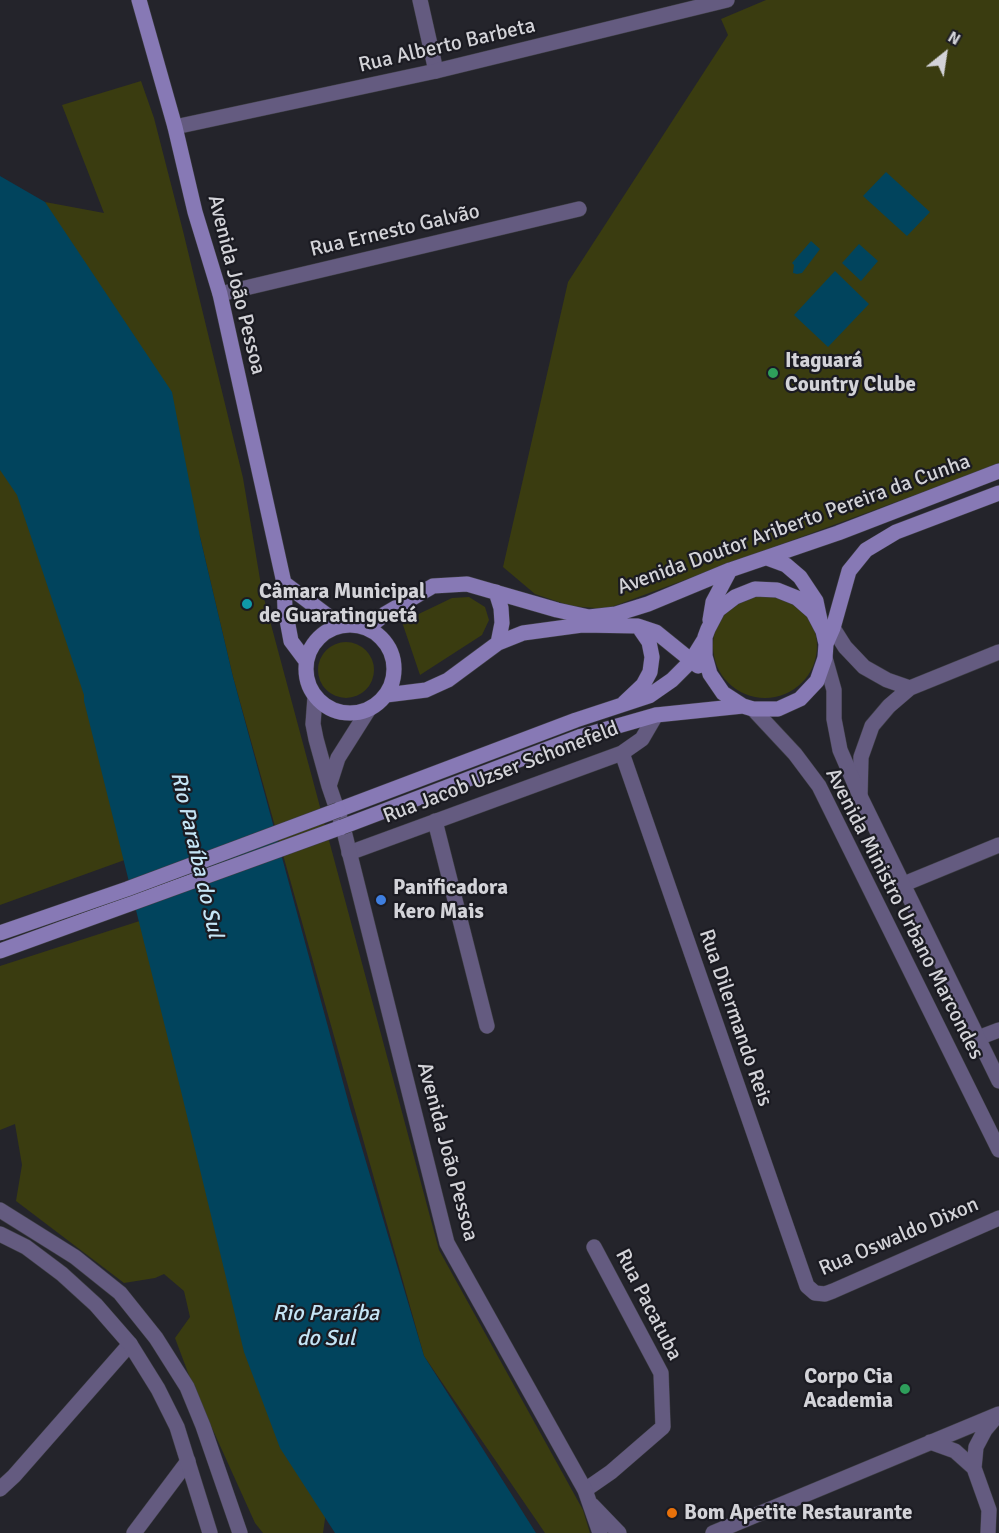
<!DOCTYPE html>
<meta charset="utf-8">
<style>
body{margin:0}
#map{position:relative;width:999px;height:1533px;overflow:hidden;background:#24242b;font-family:Signika,sans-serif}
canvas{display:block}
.north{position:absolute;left:915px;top:24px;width:60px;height:60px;-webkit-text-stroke:4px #1b1b22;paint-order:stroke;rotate:30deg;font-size:16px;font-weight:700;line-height:24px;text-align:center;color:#d3d3d8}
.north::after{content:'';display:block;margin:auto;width:21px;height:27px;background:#d3d3d8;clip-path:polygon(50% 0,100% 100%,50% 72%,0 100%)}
</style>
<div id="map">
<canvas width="999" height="1533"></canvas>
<div class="north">N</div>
</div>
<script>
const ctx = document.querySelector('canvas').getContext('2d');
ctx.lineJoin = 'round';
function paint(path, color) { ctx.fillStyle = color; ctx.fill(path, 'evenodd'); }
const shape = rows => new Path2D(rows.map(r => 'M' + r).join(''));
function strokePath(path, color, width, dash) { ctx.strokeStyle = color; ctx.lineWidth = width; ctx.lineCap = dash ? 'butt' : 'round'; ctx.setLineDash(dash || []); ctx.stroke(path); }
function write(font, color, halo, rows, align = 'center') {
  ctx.font = font + ' Signika,sans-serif'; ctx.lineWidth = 4.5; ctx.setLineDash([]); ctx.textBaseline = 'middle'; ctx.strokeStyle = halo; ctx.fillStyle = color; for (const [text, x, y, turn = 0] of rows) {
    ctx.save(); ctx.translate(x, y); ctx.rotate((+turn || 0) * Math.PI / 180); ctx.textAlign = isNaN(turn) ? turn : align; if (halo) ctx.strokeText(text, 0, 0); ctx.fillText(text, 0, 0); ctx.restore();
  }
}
paint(shape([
 [766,0,999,0,999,464,606,609,571,606,535,594,503,567,568,282,728,35,721,19],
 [141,81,154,118,183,231,243,478,262,591,439,1250,583,1510,590,1533,545,1533,424,1356,233,677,200,537,45,202,104,213,62,105],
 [0,406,144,853,0,905],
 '713 646a52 52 0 1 1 104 0a52 52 0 1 1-104 0Z',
 [469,597,485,607,489,620,482,635,420,675,402,622,452,598],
 '318 670a28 28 0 1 1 56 0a28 28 0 1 1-56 0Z',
 [152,917,327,1505,323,1533,263,1533,255,1523,193,1386,175,1338,190,1317,184,1291,164,1274,155,1278,124,1283,16,1201,22,1165,15,1124,0,1130,0,966]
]), '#3a3c10');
paint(shape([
 [886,172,930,212,907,236,863,196],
 [0,176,45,202,172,392,200,537,233,677,350,1108,424,1356,536,1533,335,1533,280,1448,244,1352,181,1091,84,701,84,695,17,495,0,470],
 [811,241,820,249,802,273,797,274,793,273,794,265,792,263],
 [859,244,878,261,861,281,842,263],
 [835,271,869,304,828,347,794,315]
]), '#01445d');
const minor = shape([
 [420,0,436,71],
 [220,294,579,209],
 [833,628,845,647,864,667,887,680,910,688],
 [622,753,807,1286,815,1293,825,1294,833,1291,999,1218],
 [860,796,861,757,872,726,889,706,910,688,999,652],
 [435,821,487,1026],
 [349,853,622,753,642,739,656,715],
 [904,884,999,845],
 [978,1038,999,1030],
 [0,1489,14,1476,130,1344],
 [585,1490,611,1472,663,1427,661,1373,594,1247],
 [134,1533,188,1461]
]);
const tertiary = shape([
 [175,127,436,71,727,0],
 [825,658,834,690,834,719,840,750,860,796,999,1081],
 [315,697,313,724,316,739,329,786,343,827,447,1243,585,1490,600,1533],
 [753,709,795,754,819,786,999,1150],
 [329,786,338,758,369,709],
 [0,1210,75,1257,120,1293,156,1338,187,1387,203,1426,240,1533],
 [0,1234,26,1247,62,1274,96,1305,130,1344,158,1389,177,1427,210,1533],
 [930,1442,955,1451,974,1468,989,1510,988,1533],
 [974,1468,976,1447,985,1430,996,1417],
 [592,1505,619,1533],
 [713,1533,999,1414]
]);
const secondary = shape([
 [139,0,175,127,195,212,220,294,284,583,285,609,291,641,306,661],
 [767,558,786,565,800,577,816,601,820,620],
 [284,583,340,625],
 [496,592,501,608,502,623,498,643],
 [710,620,713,602,730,570],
 '306 669a44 44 0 1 1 88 0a44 44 0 1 1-88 0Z',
 [368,628,385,614,433,586,467,584,557,610,589,617,616,614,648,604,730,570,838,533,999,471],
 [826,644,833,628,849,571,866,550,896,532,999,493],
 [386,695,426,690,448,680,498,643,523,633,582,625,638,626,656,632,698,666],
 [624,703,643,685,650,672,652,657,649,642,638,626],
 [579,737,656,715,743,706,753,709,778,709,800,699,817,681,825,658,826,644,823,631,813,612,797,598,777,590,755,589,735,597,718,610,708,629,705,637,705,656,710,674,723,693,743,706],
 [338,810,576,720,649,696,672,680,691,661,704,640],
 [0,951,342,827]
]);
strokePath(minor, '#404047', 16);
strokePath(tertiary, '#404047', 16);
strokePath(secondary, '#404047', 16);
strokePath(minor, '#645b80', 15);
strokePath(tertiary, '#645b80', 15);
strokePath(secondary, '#8779b5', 15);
const secondaryBridge = shape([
 [342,827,579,737],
 [0,933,127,889,338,810]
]);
strokePath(secondaryBridge, '#404047', 16, []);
strokePath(secondaryBridge, '#8779b5', 15);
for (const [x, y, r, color] of [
 [773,373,6,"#2e9e5b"],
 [247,604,6,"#0f9aa8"],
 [381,900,6,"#3f7fe0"],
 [905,1389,6,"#2e9e5b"],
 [672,1513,6,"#e8710a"]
]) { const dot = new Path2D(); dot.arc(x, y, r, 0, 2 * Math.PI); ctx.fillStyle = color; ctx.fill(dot); strokePath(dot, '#1b1b22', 2); }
write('21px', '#d3d3d8', '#1b1b22', [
 ["Rua Alberto Barbeta",447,46,-13],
 ["Rua Ernesto Galvão",395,231,-13],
 ["Avenida João Pessoa",236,285,76],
 ["Avenida Doutor Ariberto Pereira da Cunha",794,525,-20],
 ["Rua Jacob Uzser Schonefeld",501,773,-21],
 ["Avenida Ministro Urbano Marcondes",904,914,63],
 ["Rua Dilermando Reis",735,1018,71],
 ["Avenida João Pessoa",447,1152,75],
 ["Rua Oswaldo Dixon",899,1237,-23],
 ["Rua Pacatuba",648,1305,63]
]);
write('bold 21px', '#d3d3d8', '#1b1b22', [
 ["Itaguará",785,361],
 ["Country Clube",785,385],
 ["Câmara Municipal",259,592],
 ["de Guaratinguetá",259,616],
 ["Panificadora",393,888],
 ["Kero Mais",393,912],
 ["Corpo Cia",893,1377,"right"],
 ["Academia",893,1401,"right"],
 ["Bom Apetite Restaurante",684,1513]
], 'left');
write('italic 22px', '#c5e5f6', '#1b1b22', [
 ["Rio Paraíba do Sul",196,855,77],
 ["Rio Paraíba",326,1314],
 ["do Sul",326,1339]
]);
</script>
